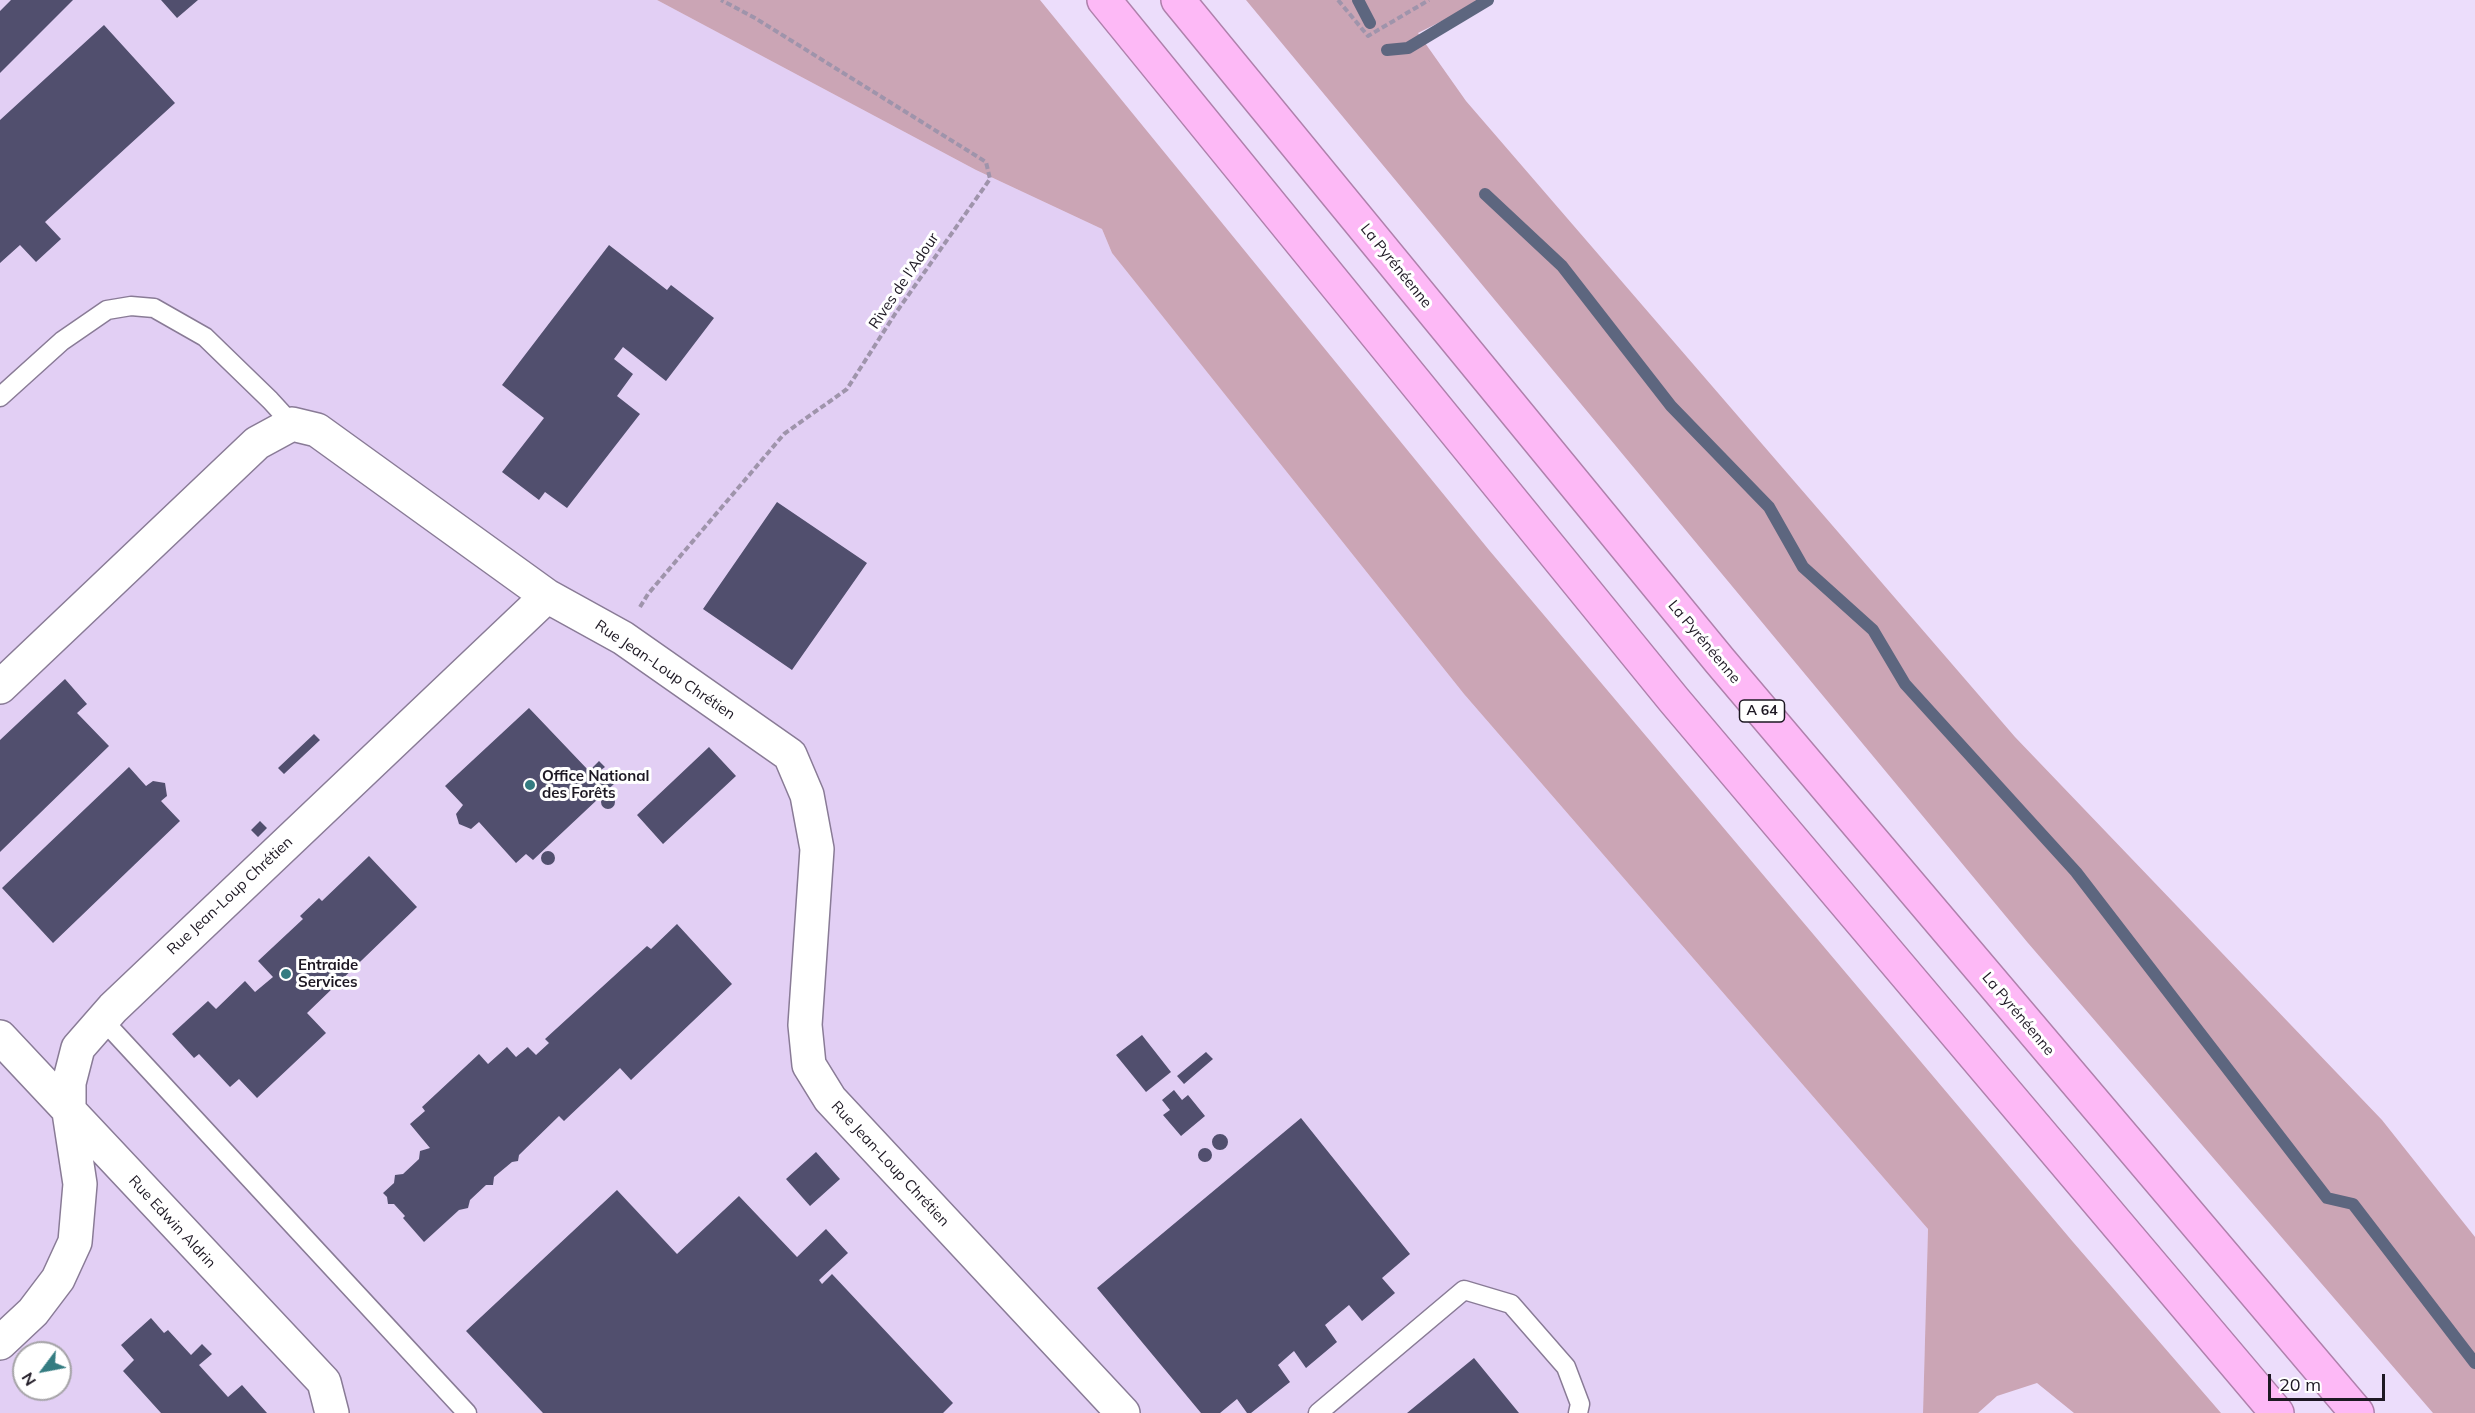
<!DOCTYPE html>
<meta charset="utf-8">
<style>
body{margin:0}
#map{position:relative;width:2475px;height:1413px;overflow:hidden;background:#ecddfb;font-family:Mulish,sans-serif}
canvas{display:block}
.north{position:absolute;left:12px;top:1341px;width:60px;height:60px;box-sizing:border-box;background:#fff;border:2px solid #a5a3a7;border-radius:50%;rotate:238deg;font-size:16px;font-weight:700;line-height:24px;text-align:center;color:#1d1823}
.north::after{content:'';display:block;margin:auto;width:21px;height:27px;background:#347c81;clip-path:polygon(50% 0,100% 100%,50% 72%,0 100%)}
.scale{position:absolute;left:2268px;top:1374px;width:117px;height:27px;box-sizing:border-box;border:3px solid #1d1823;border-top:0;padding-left:8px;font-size:18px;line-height:21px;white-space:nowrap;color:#1d1823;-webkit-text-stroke:4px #fff;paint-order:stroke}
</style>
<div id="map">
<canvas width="2475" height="1413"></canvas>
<div class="north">N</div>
<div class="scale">20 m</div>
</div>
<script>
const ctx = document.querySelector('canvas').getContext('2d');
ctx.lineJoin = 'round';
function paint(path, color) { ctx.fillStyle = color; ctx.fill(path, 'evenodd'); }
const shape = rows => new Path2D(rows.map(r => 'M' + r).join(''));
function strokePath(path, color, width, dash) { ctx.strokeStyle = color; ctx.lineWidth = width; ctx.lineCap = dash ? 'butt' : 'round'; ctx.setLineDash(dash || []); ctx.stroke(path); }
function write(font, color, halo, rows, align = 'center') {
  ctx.font = font + ' Mulish,sans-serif'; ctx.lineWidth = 6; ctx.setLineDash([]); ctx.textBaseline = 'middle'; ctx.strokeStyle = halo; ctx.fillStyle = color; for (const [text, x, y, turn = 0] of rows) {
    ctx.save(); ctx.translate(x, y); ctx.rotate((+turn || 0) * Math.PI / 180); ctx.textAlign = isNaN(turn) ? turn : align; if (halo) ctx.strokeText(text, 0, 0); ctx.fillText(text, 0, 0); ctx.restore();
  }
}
paint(shape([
 [0,0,657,0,976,170,1102,229,1112,253,1464,694,1928,1229,1923,1413,0,1413],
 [24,1353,60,1353,60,1389,24,1389]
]), '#e2cff4');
paint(shape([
 [657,0,1040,0,1489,550,2073,1242,2221,1413,2074,1413,2037,1383,1997,1396,1978,1413,1923,1413,1928,1229,1464,694,1112,253,1102,229,976,170],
 [1246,0,1484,0,1418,33,1466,101,2015,737,2382,1120,2475,1237,2475,1413,2433,1413,2028,943]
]), '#cba5b5');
strokePath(shape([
 [1358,0,1370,23],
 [1387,50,1408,48,1488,0],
 [1485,194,1562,266,1671,406,1769,507,1803,567,1873,630,1905,684,2076,872,2327,1198,2353,1204,2475,1363]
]), '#5d667f', 12);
paint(shape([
 [11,0,73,0,0,73,0,11],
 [161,0,198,0,177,18],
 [104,25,175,103,45,222,61,239,36,262,20,245,0,263,0,120],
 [609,245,667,290,671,285,714,318,666,381,623,347,614,359,633,374,617,396,640,414,567,508,545,492,539,500,502,472,544,418,502,385],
 [777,502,867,563,792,670,703,609],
 [65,679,87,704,77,713,109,746,0,852,0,740],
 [529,708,589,771,599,761,605,767,601,770,615,783,533,860,526,854,516,863,479,822,471,829,459,824,456,814,463,805,445,786],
 [314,734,320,740,284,774,278,768],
 [709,747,736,776,663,844,637,815],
 [129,767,146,786,153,781,165,783,167,796,161,801,180,821,53,943,2,888],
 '601 802a7 7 0 1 1 14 0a7 7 0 1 1-14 0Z',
 [260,821,267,828,258,837,251,830],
 '541 858a7 7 0 1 1 14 0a7 7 0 1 1-14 0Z',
 [369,856,417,907,307,1013,326,1033,257,1098,239,1079,230,1087,199,1054,194,1058,172,1034,208,1001,216,1009,245,981,255,992,273,977,258,961,303,919,300,916,319,898,322,901],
 [677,924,732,984,631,1080,620,1068,564,1121,559,1116,519,1155,518,1161,512,1162,494,1177,493,1185,486,1185,470,1200,468,1208,459,1210,424,1242,403,1218,405,1216,394,1204,388,1204,387,1197,383,1193,394,1183,395,1175,403,1174,419,1159,420,1151,430,1148,410,1124,425,1111,422,1107,479,1054,488,1064,507,1047,516,1057,528,1047,536,1055,549,1043,545,1039,647,946,651,949],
 [1142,1035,1171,1072,1146,1092,1116,1055],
 [1206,1052,1213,1059,1184,1084,1177,1076],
 [1174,1090,1182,1100,1188,1095,1205,1116,1181,1136,1163,1115,1170,1110,1162,1100],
 [1301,1118,1410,1254,1382,1278,1395,1293,1362,1321,1349,1305,1325,1325,1337,1342,1306,1368,1294,1351,1278,1365,1290,1382,1251,1413,1247,1413,1237,1399,1220,1413,1201,1413,1097,1288],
 '1212 1142a8 8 0 1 1 16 0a8 8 0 1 1-16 0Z',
 '1198 1155a7 7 0 1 1 14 0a7 7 0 1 1-14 0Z',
 [816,1152,840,1179,810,1206,786,1179],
 [617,1190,677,1254,739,1196,797,1257,826,1229,848,1253,819,1280,822,1284,832,1274,953,1403,943,1413,543,1413,466,1331],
 [151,1318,164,1333,168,1330,191,1355,202,1344,212,1354,199,1365,228,1397,242,1385,267,1413,161,1413,123,1371,134,1360,121,1345],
 [1474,1358,1519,1413,1407,1413]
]), '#514f6e');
const lane = shape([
 [0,397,62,341,107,310,131,306,154,308,205,337,270,400,292,424],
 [103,1020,467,1413],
 [1318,1413,1464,1290,1511,1304,1566,1367,1580,1404,1578,1413]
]);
const street = shape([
 [0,687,257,443,292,424,317,430,547,596],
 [0,1037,324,1382,332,1413],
 [0,1343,33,1312,58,1279,75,1242,80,1184,69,1112,69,1083,78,1048,113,1008,547,596,623,638,790,755,807,795,817,849,805,1025,809,1065,830,1099,1123,1413]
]);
const highway = shape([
 [1104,0,1674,700,2277,1413],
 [1178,0,1720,661,2357,1413]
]);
strokePath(lane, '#897b96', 21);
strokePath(street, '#897b96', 36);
strokePath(highway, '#af81ac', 36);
strokePath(shape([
 [1338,0,1368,36,1429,0],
 [640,607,648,594,784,434,847,389,895,314,990,179,986,162,755,18,721,0]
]), '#9f94ab', 4, [6, 3]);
strokePath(lane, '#fff', 18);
strokePath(street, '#fff', 33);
strokePath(highway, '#fdb9f6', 33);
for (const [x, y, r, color] of [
 [530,785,6,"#347c81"],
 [286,974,6,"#347c81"]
]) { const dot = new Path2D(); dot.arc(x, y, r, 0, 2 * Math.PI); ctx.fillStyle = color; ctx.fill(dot); strokePath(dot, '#fff', 2); }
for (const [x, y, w] of [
 [1762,711,45]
]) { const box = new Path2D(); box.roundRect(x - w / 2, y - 11, w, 22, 4.5); ctx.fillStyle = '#fff'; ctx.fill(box); strokePath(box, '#1d1823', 1.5); }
write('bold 14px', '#1d1823', null, [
 ["A 64",1762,711]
]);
write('15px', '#1d1823', '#fff', [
 ["La Pyrénéenne",1396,266,51],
 ["Rives de l'Adour",904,281,-56],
 ["La Pyrénéenne",1704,642,50],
 ["Rue Jean-Loup Chrétien",665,670,34],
 ["Rue Jean-Loup Chrétien",230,896,-43],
 ["La Pyrénéenne",2018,1014,50],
 ["Rue Jean-Loup Chrétien",890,1164,47],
 ["Rue Edwin Aldrin",172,1222,47]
]);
write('bold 15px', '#1d1823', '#fff', [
 ["Office National",542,776],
 ["des Forêts",542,793],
 ["Entraide",298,965],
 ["Services",298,982]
], 'left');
</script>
